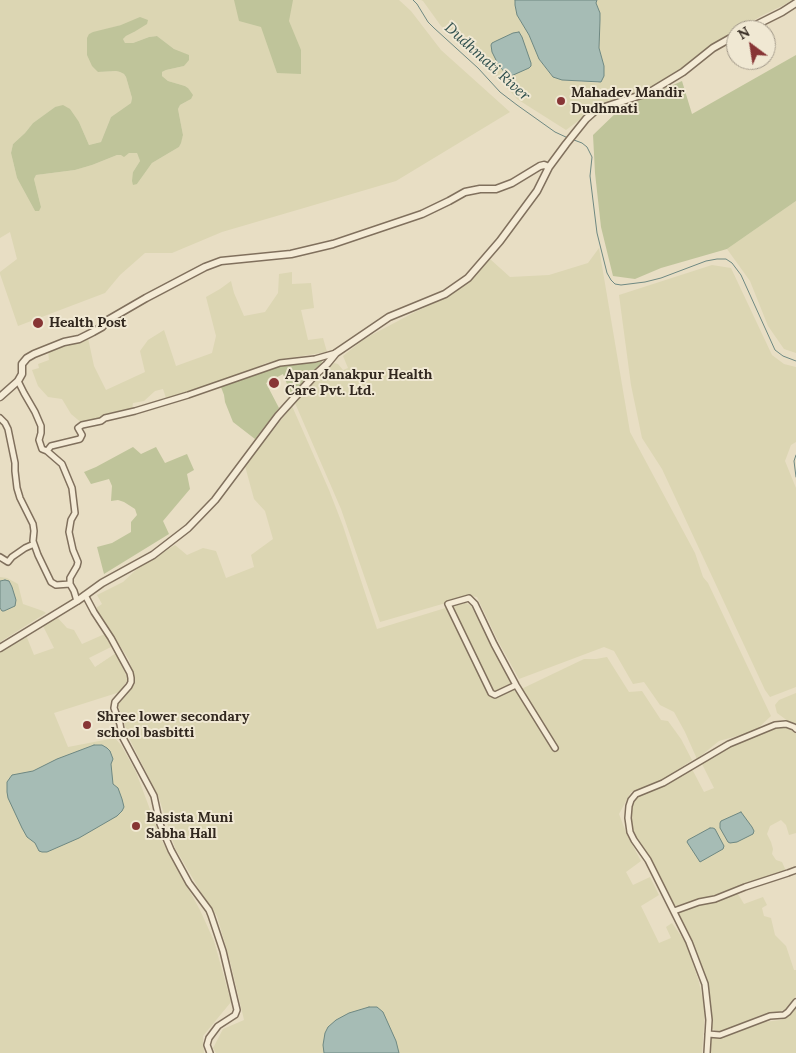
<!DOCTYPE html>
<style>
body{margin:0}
#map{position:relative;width:796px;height:1053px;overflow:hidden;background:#e8dec4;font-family:Lora,serif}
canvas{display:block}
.north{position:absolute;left:726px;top:20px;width:50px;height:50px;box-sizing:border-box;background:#f0e8d3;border:1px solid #a49b8b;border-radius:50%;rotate:329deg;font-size:14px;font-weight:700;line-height:20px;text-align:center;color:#32281f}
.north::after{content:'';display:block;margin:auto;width:18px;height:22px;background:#873535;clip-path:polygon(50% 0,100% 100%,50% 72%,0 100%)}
</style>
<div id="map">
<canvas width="796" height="1053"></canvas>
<div class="north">N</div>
</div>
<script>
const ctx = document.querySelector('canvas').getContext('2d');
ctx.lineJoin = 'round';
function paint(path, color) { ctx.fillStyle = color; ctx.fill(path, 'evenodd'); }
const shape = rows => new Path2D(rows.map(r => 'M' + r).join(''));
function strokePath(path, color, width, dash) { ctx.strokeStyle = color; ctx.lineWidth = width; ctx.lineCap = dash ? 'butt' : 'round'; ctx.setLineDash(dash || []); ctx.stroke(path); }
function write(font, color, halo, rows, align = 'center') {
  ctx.font = font + ' Lora,serif'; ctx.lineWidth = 4; ctx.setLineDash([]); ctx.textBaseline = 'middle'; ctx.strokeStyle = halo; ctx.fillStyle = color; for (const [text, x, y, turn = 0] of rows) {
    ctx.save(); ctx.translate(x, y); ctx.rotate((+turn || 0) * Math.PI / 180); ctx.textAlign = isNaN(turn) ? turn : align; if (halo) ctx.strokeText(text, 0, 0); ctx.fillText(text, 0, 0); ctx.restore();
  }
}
paint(shape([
 [0,0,399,0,411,11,441,50,510,112,396,181,222,232,172,253,145,253,120,275,105,293,18,326,0,274,0,272,17,259,10,232,0,238],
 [121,25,134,32,126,36,123,39,125,43,133,43,149,37,157,36,174,49,189,56,184,66,166,70,162,72,162,76,168,81,185,86,188,88,191,99,180,105,178,109,183,135,179,147,152,163,137,184,133,172,140,161,137,153,129,153,117,155,92,165,75,170,36,175,34,179,41,207,35,211,17,178,11,153,13,144,25,133,33,123,55,107,79,122,89,145,101,142,111,117,131,103,132,98,126,77,124,74,120,72,116,71,98,72,89,34],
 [421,0,515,0,515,5,517,15,529,35,541,62,550,74,553,77,562,80,598,83,604,76,604,66,599,48,600,20,600,13,596,2,597,0,792,0,784,5,761,16,738,30,736,30,736,31,708,49,661,83,597,107,566,130,517,99,470,47,455,38,441,26,423,1],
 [796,201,796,353,784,349,768,326,750,281,727,249],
 [599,248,630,432,695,553,703,577,708,583,771,716,755,731,719,741,697,759,685,732,674,712,660,705,644,682,633,684,614,651,604,647,519,679,498,641,477,597,470,596,380,622,341,509,295,403,308,387,334,363,338,364,343,370,348,368,343,356,364,339,415,312,451,295,490,259,510,277,549,275,588,263],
 [712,265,731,268,772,355,784,364,796,367,796,442,791,445,785,461,796,488,796,687,770,697,765,690,662,469,642,438,631,385,619,295],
 [292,272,292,284,311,283,314,308,301,310,308,340,323,338,327,352,283,359,266,363,213,386,166,398,163,389,155,391,144,401,133,403,132,409,108,413,93,422,83,424,71,414,62,399,48,397,38,386,32,370,39,368,38,364,49,360,48,351,88,338,94,366,106,390,145,372,140,351,148,340,164,330,176,366,212,353,216,336,206,297,220,289,231,281,234,293,244,316,265,312,278,293,279,274],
 [292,406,329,490,343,526,377,629,465,602,471,606,501,663,515,692,584,659,596,659,607,657,629,692,642,691,661,720,668,721,681,739,692,760,663,780,631,792,619,814,627,835,641,861,626,872,633,885,650,877,659,895,641,906,659,943,671,938,666,927,672,923,686,943,699,982,705,1010,702,1053,216,1053,213,1048,223,1029,244,1020,231,965,217,916,202,894,175,848,159,798,130,740,118,705,135,684,132,670,129,660,96,608,102,604,97,595,123,582,137,569,175,545,187,555,203,548,216,551,226,578,254,567,251,555,273,539,265,511,254,499,245,466],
 [0,577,7,578,18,584,23,604,43,611,46,613,0,642,0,608,2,611,5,580,0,581],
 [57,617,67,628,74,630,82,644,107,633,113,646,89,658,95,667,116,653,128,679,120,692,54,713,68,747,115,738,121,745,136,772,161,839,200,910,214,941,231,1002,203,1036,204,1053,0,1053,0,650,26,635,34,655,54,648,43,626],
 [796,693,796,727,777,713,775,705,779,700],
 [782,727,791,730,796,734,796,833,789,835,786,825,781,820,770,826,767,834,771,842,773,849,772,854,776,860,782,862,786,871,721,893,675,906,654,866,639,843,630,825,630,809,635,797,663,784,692,769,704,792,714,788,702,764,717,753,738,742,774,728],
 [734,893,738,894,744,904,763,897,767,905,762,908,764,916,771,918,775,935,786,946,794,970,796,970,796,995,793,1003,786,1009,778,1012,761,1015,721,1032,712,1029,706,981,677,912,697,905,724,899],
 [796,1008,796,1053,709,1053,709,1038,725,1037,764,1022,781,1020,794,1011]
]), '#dcd6b3');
paint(shape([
 [234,0,293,0,289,21,301,50,301,74,277,73,261,27,239,21],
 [140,17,148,20,147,24,134,32,126,36,123,39,125,43,133,43,149,37,157,36,174,49,189,55,189,60,184,66,166,70,162,72,162,76,168,81,185,86,188,88,193,95,191,99,180,105,178,109,183,135,181,143,179,147,152,163,137,184,133,185,132,181,133,172,140,161,137,153,129,153,124,157,121,155,117,155,92,165,75,170,36,175,34,179,41,207,39,211,35,211,17,178,11,153,13,144,25,133,33,123,55,107,63,105,70,109,79,122,89,145,101,142,111,117,131,103,132,98,126,77,124,74,120,72,116,71,98,72,92,66,87,55,87,38,89,34,93,32,121,25],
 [796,55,796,201,727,249,661,268,635,279,613,276,601,227,595,173,593,135,620,109,682,81,692,114],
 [324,358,319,367,291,394,283,374,266,383,279,408,255,439,233,422,225,402,224,395,221,387,243,377,279,365],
 [133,447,141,454,156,447,165,463,187,454,194,470,187,474,190,489,163,521,169,534,104,574,97,547,112,543,131,532,131,522,137,515,135,509,124,502,118,500,111,501,112,486,109,479,91,484,84,472,96,467]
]), '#bfc49a');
const water = shape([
 [515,0,597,0,596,3,600,13,600,20,599,48,604,66,604,76,601,82,562,80,553,77,539,59,529,35,517,15,515,5,515,0],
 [519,32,522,37,531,63,531,66,529,68,511,76,505,73,498,64,492,52,491,45,492,43,496,41,513,33,519,32],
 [5,580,9,581,12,587,16,600,15,606,4,611,2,611,0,608,0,581,5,580],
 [94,745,102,745,107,748,110,751,113,759,111,764,113,784,118,788,122,799,124,807,122,811,117,816,79,838,47,852,42,852,39,851,35,843,27,837,22,828,8,798,7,792,7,782,12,775,33,771,57,759,94,745],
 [741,812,752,827,754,831,753,834,737,842,730,843,728,842,720,828,720,823,721,821,741,812],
 [710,828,713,828,715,829,724,846,723,849,700,862,687,842,688,840,710,828],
 [369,1007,377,1007,383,1012,396,1041,399,1053,324,1053,323,1045,325,1033,328,1027,336,1020,349,1013,369,1007]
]);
paint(water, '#a6bcb5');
strokePath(water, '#6e8882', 1);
strokePath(shape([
 [413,0,417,4,428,22,434,28,478,68,500,92,517,105,555,132,568,138],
 [574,140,582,143,587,147,592,157,590,176,597,233,607,273,611,280,615,284,621,285,645,282,661,278,706,261,717,259,726,259,732,263,741,275,775,350,783,356,796,361],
 [796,455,794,461,796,477]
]), '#6e8882', 1);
const minor = shape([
 [18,381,24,393,35,412,41,426,41,433,39,440,42,449,47,451,62,464,72,488,75,513,71,520,69,532,73,550,78,562,77,566,70,578,70,584],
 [0,418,5,423,8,429,15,463,15,471,17,488,20,498,33,524,34,531,33,541,38,555,51,582,56,585,70,584,74,591,77,601],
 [47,451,51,446,80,439,82,435,78,428,82,425,101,421,105,418,135,411,188,395,280,363,315,359,336,353],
 [0,557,8,562,12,557,25,548,34,544],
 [85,595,94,612,111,638,130,673,131,678,131,682,129,686,115,702,114,708,120,724,122,736,154,796,160,824,171,850,189,883,209,910,211,915,223,951,237,1010,235,1015,218,1026,209,1038,207,1045,210,1053],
 [516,685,497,694,495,695,491,693,448,604,469,598,475,604,494,644,516,685,555,748],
 [674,911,699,902,715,899,745,887,788,873,796,870],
 [708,1034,720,1035,770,1016,784,1015,788,1012,796,1002],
 [707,1053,709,1020,705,984,689,942,648,860,634,840,630,832,628,818,629,806,631,800,636,794,663,783,729,744,775,725,786,724,794,727,796,729]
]);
const tertiary = shape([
 [746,30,782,12,796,3],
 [0,397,18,381,22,374,22,364,27,358,34,354,64,342,79,339,93,332,102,327,108,320,146,298,205,267,221,261,291,254,333,244,422,214,449,201,465,192,480,189,496,189,512,183,540,166,544,165,549,167],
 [0,648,77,601,102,583,153,555,188,528,215,500,278,416,314,376,327,364,336,353,389,317,445,294,468,278,500,241,537,191,549,167,566,144,586,119,596,110,650,92,683,72,713,48,736,35]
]);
strokePath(minor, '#80705d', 8);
strokePath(tertiary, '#80705d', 9);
strokePath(minor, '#f4ebd6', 5);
strokePath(tertiary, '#f4ebd6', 6);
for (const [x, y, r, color] of [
 [561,101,5,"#873535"],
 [38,323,6,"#873535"],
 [274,383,6,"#873535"],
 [87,725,5,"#873535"],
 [136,826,5,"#873535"]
]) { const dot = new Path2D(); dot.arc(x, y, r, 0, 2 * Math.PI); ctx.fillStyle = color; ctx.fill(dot); strokePath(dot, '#f0e8d3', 2); }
write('bold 14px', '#32281f', '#f0e8d3', [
 ["Mahadev Mandir",571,93],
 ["Dudhmati",571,109],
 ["Health Post",49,323],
 ["Apan Janakpur Health",285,375],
 ["Care Pvt. Ltd.",285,391],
 ["Shree lower secondary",97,717],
 ["school basbitti",97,733],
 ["Basista Muni",146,818],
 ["Sabha Hall",146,834]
], 'left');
write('italic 15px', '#30504e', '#f0e8d3', [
 ["Dudhmati River",487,62,42]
]);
</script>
